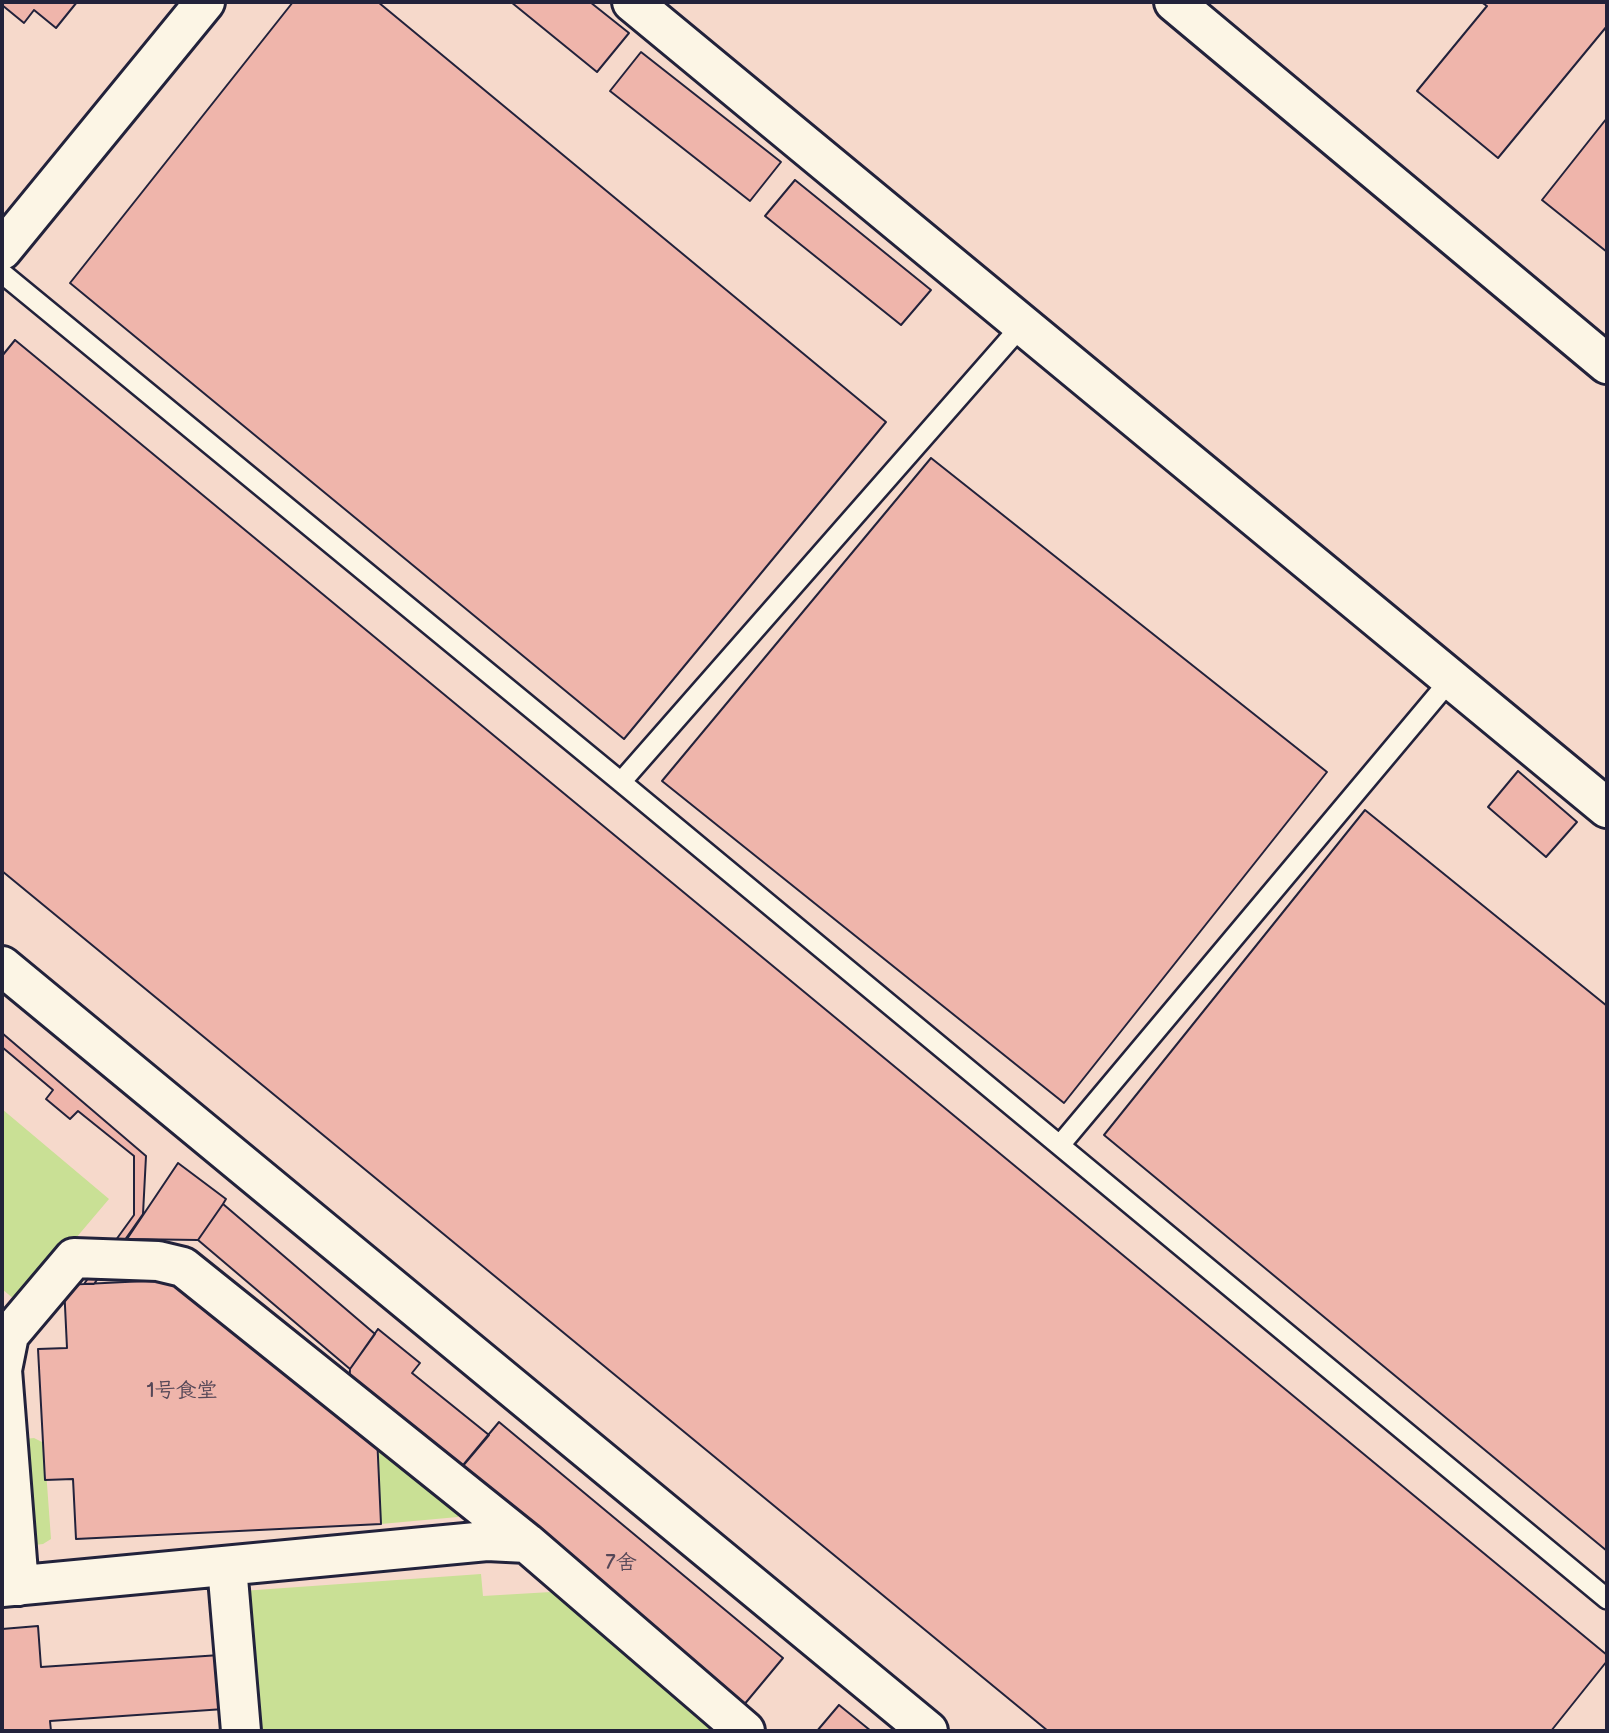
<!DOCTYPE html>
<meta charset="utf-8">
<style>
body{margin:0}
#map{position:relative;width:1609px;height:1733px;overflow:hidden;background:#f9e8d9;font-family:"Balsamiq Sans",sans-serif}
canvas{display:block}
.frame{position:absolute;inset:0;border:4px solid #22223b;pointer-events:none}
</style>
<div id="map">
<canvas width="1609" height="1733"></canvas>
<div class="frame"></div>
</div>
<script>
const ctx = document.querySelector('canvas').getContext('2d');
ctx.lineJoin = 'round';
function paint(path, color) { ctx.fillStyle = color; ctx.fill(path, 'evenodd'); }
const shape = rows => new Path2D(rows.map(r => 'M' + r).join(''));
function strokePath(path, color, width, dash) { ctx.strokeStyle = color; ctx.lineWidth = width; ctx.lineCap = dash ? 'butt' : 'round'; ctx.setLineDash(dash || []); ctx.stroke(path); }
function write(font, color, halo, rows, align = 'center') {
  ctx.font = font + ' "Balsamiq Sans","LXGW WenKai TC",sans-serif'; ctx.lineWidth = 7; ctx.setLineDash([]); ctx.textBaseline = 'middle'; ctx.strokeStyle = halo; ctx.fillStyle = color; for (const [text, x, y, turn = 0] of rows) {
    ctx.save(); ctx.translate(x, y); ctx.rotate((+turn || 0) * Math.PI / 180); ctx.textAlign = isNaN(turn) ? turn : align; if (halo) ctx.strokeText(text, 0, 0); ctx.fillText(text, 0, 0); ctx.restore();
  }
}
paint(shape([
 [2,2,1607,2,1607,1731,2,1731]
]), '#f6d9cb');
paint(shape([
 [2,1109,109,1199,20,1304,2,1289],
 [377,1435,462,1508,458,1517,381,1524],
 [34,1438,44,1443,51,1539,43,1544,35,1545,24,1439],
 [481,1574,483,1596,551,1592,717,1731,382,1731,378,1729,251,1731,242,1591]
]), '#c9e095');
const building = shape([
 [2,2,77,2,56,28,34,10,24,23,2,5,2,2],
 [293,2,378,2,886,422,624,739,70,283,293,2],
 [511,2,590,2,629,33,597,72,511,2],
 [1481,2,1607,2,1607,26,1498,158,1417,91,1487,6,1481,2],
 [641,52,781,162,750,201,610,91,641,52],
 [1607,118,1607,252,1542,200,1607,118],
 [795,180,931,290,901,325,765,216,795,180],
 [15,340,1607,1655,1607,1661,1551,1731,1048,1731,2,871,2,356,15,340],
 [931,458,1327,772,1064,1103,662,781,931,458],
 [1518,771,1577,822,1546,857,1488,807,1518,771],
 [1365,810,1607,1006,1607,1551,1104,1135,1365,810],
 [2,1033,146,1156,143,1214,94,1284,84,1284,134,1215,134,1156,78,1111,70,1119,46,1099,53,1090,2,1047,2,1033],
 [178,1163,226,1199,223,1204,198,1240,127,1239,178,1163],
 [223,1204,375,1334,350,1369,198,1240,223,1204],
 [186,1279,377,1435,381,1524,76,1539,73,1479,45,1480,38,1349,67,1348,64,1285,186,1279],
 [378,1329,420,1363,412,1373,489,1435,456,1474,349,1389,350,1369,378,1329],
 [499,1422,783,1658,743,1706,459,1470,499,1422],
 [38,1626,41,1667,220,1655,224,1709,50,1721,51,1731,2,1731,2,1629,38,1626],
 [839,1705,871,1731,817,1731,839,1705]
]);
paint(building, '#efb5ab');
strokePath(building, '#22223b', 2);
const service = shape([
 [2,273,621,782,1607,1599],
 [621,782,1023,324],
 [1060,1145,1451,679]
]);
const minor = shape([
 [632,2,1607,808],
 [2,250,205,2],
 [2,966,928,1731],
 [227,1566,241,1731],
 [19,1586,2,1370,9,1335,74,1258,158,1261,183,1267,527,1543],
 [2,1587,487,1541,527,1543,745,1731]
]);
const tertiary = shape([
 [1174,2,1607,364]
]);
strokePath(service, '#22223b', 24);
strokePath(minor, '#22223b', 44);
strokePath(tertiary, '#22223b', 44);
strokePath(service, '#fcf5e5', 19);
strokePath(minor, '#fcf5e5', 38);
strokePath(tertiary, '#fcf5e5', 38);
write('21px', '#554757', null, [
 ["1号食堂",182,1392],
 ["7舍",621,1564]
]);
</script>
